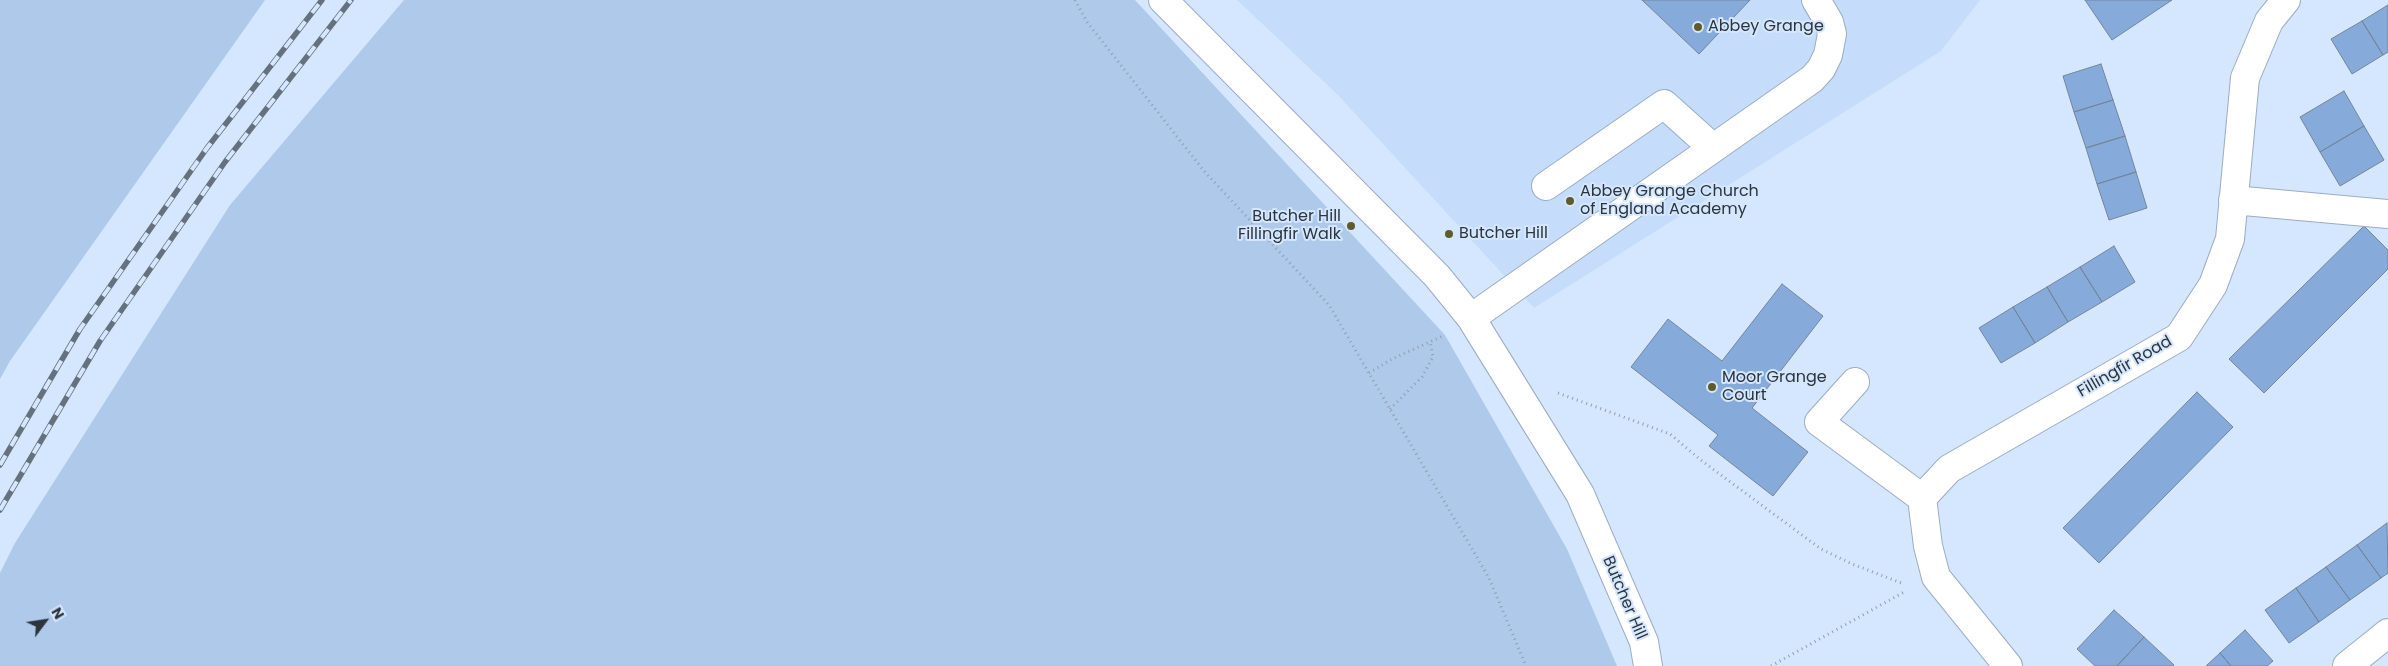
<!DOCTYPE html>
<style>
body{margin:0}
#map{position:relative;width:2388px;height:666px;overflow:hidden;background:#d4e7fe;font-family:Poppins,sans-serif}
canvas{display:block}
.north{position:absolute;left:20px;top:596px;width:50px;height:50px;-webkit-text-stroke:4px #d4e7fe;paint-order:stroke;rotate:59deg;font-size:14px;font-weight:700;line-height:20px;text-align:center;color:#2c343d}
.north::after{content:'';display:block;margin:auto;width:18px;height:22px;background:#2c343d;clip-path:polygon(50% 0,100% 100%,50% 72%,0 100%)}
</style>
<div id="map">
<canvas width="2388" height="666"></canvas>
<div class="north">N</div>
</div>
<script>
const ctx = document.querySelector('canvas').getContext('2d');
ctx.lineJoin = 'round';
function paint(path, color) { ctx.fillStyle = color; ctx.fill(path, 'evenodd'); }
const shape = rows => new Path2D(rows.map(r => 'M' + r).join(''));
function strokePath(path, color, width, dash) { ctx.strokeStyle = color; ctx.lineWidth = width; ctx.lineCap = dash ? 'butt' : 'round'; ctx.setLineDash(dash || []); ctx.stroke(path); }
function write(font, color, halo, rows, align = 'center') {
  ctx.font = font + ' Poppins,sans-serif'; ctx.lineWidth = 4; ctx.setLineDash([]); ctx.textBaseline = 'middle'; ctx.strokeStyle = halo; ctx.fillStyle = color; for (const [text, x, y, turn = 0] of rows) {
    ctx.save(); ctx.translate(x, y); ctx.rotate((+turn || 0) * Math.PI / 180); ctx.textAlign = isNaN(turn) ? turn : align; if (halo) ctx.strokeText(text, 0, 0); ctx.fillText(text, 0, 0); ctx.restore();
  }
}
paint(shape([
 [1237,0,1980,0,1941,51,1534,308,1338,95]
]), '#c5ddfa');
paint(shape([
 [0,0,265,0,10,361,0,379],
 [404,0,1135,0,1445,335,1567,549,1617,666,0,666,0,573,15,543,230,205]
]), '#afc9eb');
const building = shape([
 [1642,0,1750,0,1699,54,1642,0],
 [2085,0,2172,0,2112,40,2085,0],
 [2388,5,2388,52,2383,55,2362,21,2388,5],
 [2362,21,2383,55,2352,74,2331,39,2362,21],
 [2101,64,2113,100,2074,112,2063,76,2101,64],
 [2344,91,2364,126,2320,152,2300,117,2344,91],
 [2113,100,2125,136,2086,148,2074,112,2113,100],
 [2364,126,2384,160,2340,186,2320,152,2364,126],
 [2125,136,2136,172,2097,184,2086,148,2125,136],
 [2136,172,2147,208,2109,220,2097,184,2136,172],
 [2364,226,2388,250,2388,269,2264,393,2229,359,2364,226],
 [2114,246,2135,282,2102,302,2080,267,2114,246],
 [2080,267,2102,302,2068,322,2047,287,2080,267],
 [1782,284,1823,316,1752,408,1808,452,1773,496,1709,446,1718,435,1631,367,1668,319,1722,361,1782,284],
 [2047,287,2068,322,2035,343,2013,307,2047,287],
 [2013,307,2035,343,2001,363,1979,328,2013,307],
 [2197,392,2233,427,2099,563,2063,528,2197,392],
 [2387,523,2388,573,2381,578,2357,545,2387,523],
 [2357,545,2381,578,2350,600,2326,567,2357,545],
 [2326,567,2350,600,2319,622,2296,588,2326,567],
 [2296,588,2319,622,2289,643,2265,610,2296,588],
 [2114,610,2144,637,2117,666,2095,666,2077,649,2114,610],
 [2245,630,2273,661,2267,666,2231,666,2220,653,2245,630],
 [2144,637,2174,665,2173,666,2117,666,2144,637],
 [2220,653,2231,666,2206,666,2220,653]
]);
paint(building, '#86abda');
strokePath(building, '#74859a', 1);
const minor = shape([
 [1163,0,1437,276,1471,318,1580,494,1644,642,1648,666],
 [1546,186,1664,104,1713,148],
 [2233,200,2388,214],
 [1471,318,1812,79,1821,69,1828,55,1832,34,1829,22,1816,0],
 [1855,382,1819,422,1922,498],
 [1922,498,1949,469,2179,337,2213,285,2230,239,2245,78,2269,21,2286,0],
 [1922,498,1928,546,1936,577,2008,666],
 [2347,666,2388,633]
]);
strokePath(minor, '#9bacc3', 30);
strokePath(shape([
 [1075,0,1087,22,1204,171,1329,305,1489,578,1526,666],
 [1369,373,1392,359,1443,336],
 [1558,393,1670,434,1702,461,1821,549,1852,564,1904,584],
 [1390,409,1422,377,1433,357,1430,342],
 [1771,666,1906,591]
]), '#909fb0', 3, [1, 4]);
strokePath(minor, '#fff', 28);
const rail = shape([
 [0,465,80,329,207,148,322,0],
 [0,510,100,341,225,162,351,0]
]);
strokePath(rail, '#65717e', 5.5);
strokePath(rail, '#d4e7fe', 4, [11]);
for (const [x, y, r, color] of [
 [1698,27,5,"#605b28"],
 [1570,201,5,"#605b28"],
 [1351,226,5,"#605b28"],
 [1449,234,5,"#605b28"],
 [1712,387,5,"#605b28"]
]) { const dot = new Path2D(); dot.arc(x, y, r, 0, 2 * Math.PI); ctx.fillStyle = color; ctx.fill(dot); strokePath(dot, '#d4e7fe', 2); }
write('16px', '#2c343d', '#d4e7fe', [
 ["Abbey Grange",1708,27],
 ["Abbey Grange Church",1580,192],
 ["of England Academy",1580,210],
 ["Butcher Hill",1341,217,"right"],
 ["Fillingfir Walk",1341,235,"right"],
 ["Butcher Hill",1459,234],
 ["Moor Grange",1722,378],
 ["Court",1722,396]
], 'left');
write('16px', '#2c343d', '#d4e7fe', [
 ["Fillingfir Road",2125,367,-30],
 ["Butcher Hill",1624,598,67]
]);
</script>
